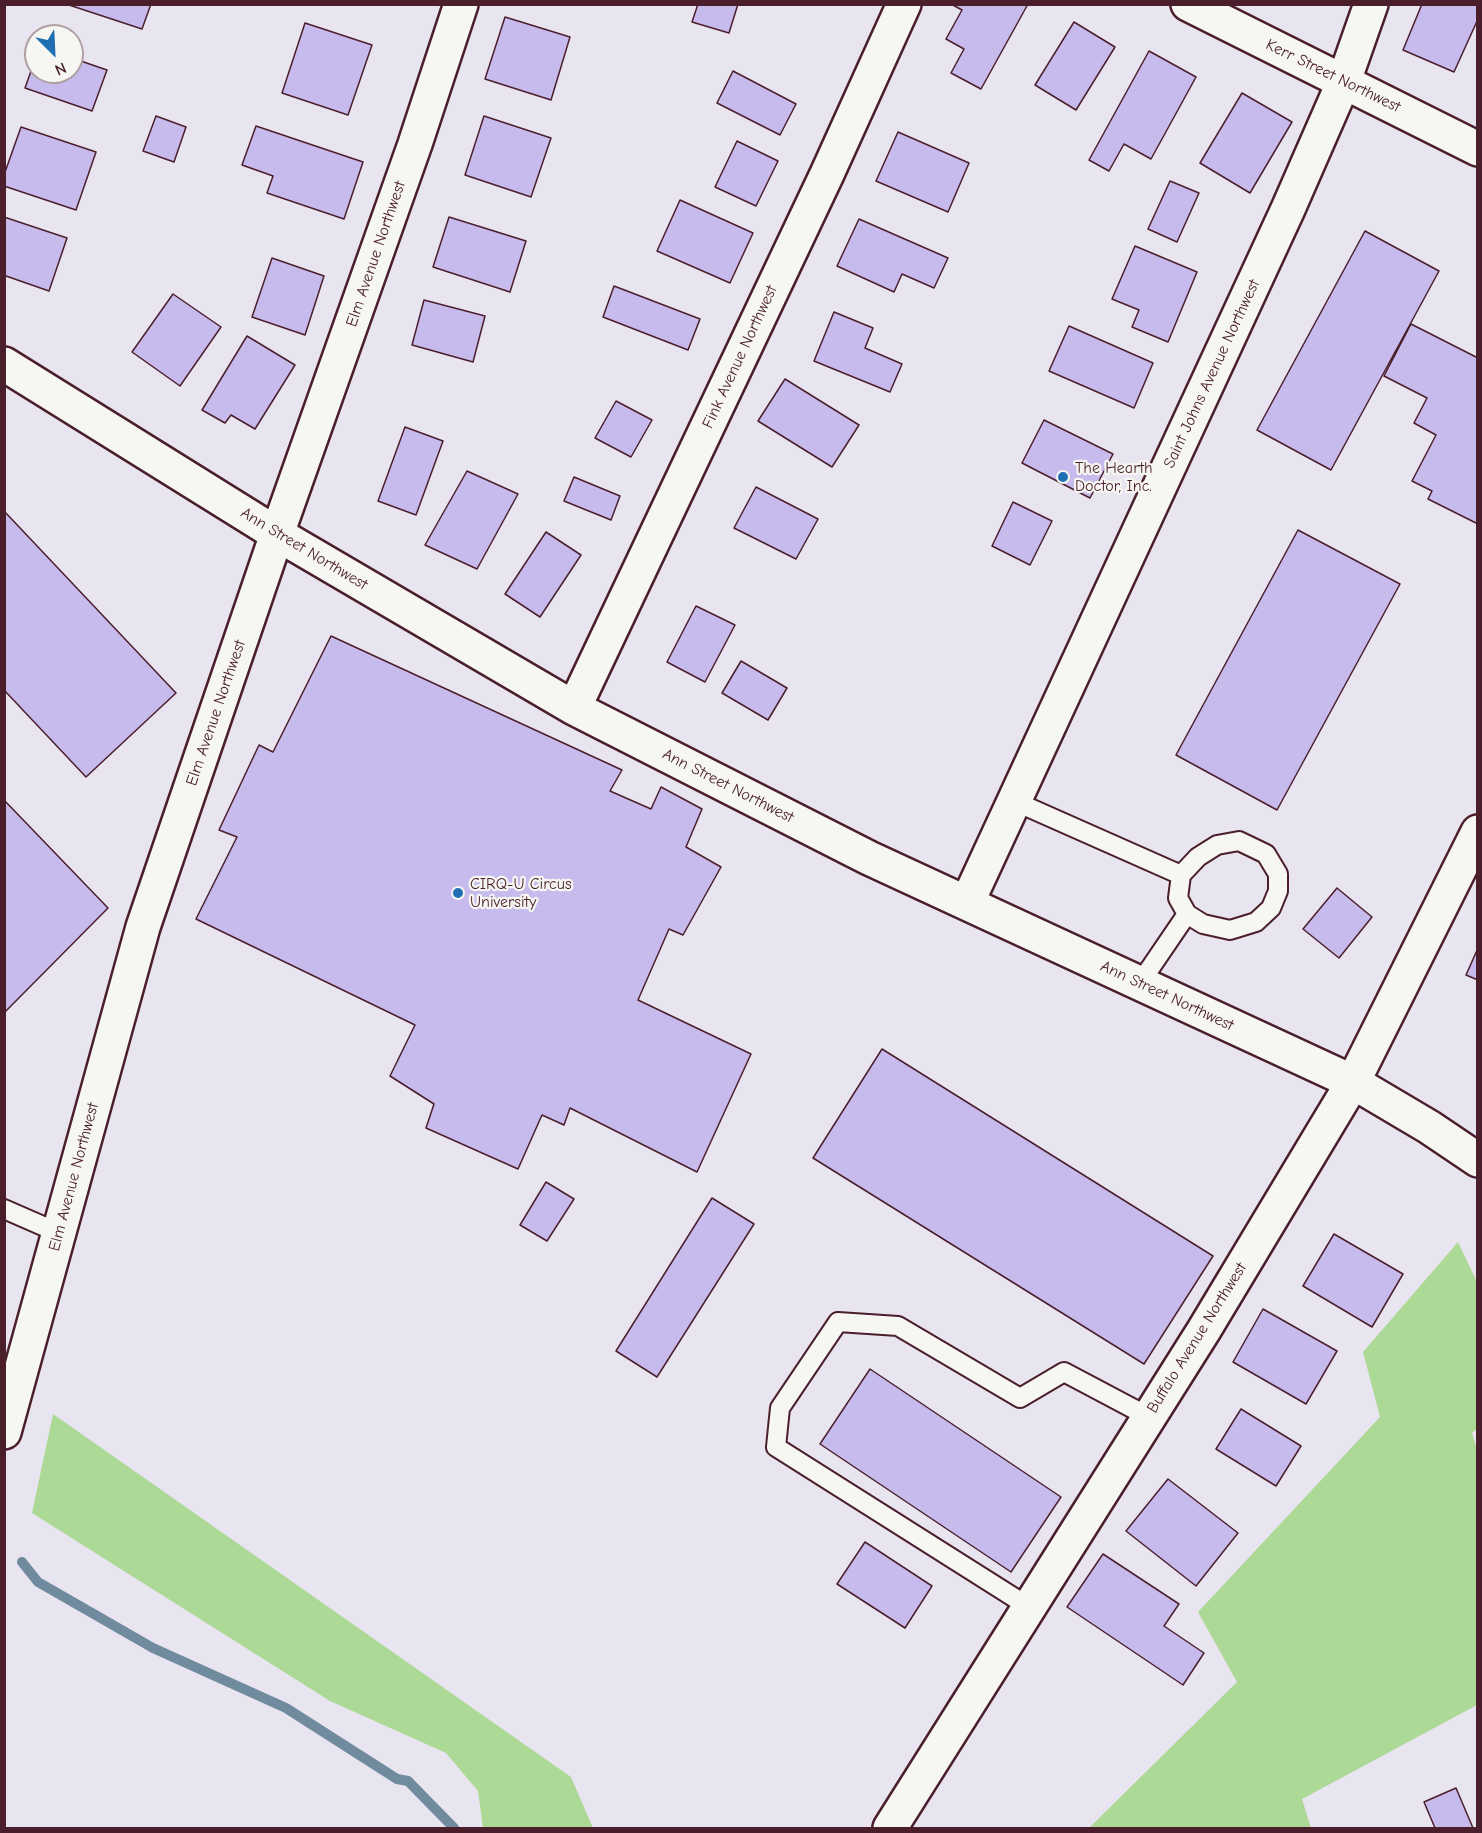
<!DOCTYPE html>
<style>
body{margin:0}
#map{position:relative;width:1482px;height:1833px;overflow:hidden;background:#e8e4f0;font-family:"Comic Neue",sans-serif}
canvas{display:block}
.frame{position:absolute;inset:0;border:6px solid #4a1f2b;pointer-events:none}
.north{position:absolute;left:24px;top:24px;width:60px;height:60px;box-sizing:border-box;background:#f6f6f2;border:2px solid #b1a0a2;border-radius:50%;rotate:156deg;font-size:16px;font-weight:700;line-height:24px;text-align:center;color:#4a1f2b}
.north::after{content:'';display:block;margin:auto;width:21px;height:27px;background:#1f6fb2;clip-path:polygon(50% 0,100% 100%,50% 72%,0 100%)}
</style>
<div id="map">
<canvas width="1482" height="1833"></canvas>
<div class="frame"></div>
<div class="north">N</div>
</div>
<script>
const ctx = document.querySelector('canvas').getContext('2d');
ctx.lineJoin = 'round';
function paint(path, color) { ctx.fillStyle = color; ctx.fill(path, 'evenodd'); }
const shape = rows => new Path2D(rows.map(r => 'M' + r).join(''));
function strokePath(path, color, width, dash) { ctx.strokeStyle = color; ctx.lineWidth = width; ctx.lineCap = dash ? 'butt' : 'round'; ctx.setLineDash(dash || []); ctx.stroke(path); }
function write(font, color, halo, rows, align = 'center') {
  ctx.font = font + ' "Comic Neue",sans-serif'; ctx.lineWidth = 4.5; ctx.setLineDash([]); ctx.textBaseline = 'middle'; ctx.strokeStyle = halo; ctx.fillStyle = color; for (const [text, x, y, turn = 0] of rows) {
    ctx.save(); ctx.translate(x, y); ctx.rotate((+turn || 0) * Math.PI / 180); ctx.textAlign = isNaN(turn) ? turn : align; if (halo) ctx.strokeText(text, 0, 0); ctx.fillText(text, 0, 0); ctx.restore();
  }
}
paint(shape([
 [1458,1242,1478,1284,1478,1428,1472,1433,1478,1452,1477,1705,1302,1799,1311,1828,1089,1828,1237,1682,1198,1612,1380,1417,1363,1352],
 [53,1414,571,1777,593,1828,483,1828,478,1791,446,1753,330,1701,32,1513]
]), '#add997');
strokePath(shape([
 [22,1562,38,1582,153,1648,286,1708,397,1779,408,1781,454,1828]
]), '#708b9e', 10);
const building = shape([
 [66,4,151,4,142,29,66,4],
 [698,4,738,4,729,33,692,22,698,4],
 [951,4,1028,4,981,89,951,73,964,49,946,39,962,10,951,4],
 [1422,4,1478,4,1478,19,1454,72,1403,50,1422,4],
 [505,17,570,37,551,100,485,79,505,17],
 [1074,22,1115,47,1076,110,1035,85,1074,22],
 [305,23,372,45,348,115,282,93,305,23],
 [1149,51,1196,77,1151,159,1124,144,1109,171,1089,160,1149,51],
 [36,57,36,72,72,72,72,58,107,70,92,111,25,88,36,57],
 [733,71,796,104,780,135,717,103,733,71],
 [1242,93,1292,122,1250,193,1200,163,1242,93],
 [156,116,186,127,174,162,143,151,156,116],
 [484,116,551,138,531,197,465,175,484,116],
 [256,126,363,162,344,219,267,193,273,176,242,165,256,126],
 [21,127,96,152,76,210,4,186,4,175,21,127],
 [898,132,969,163,948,212,876,181,898,132],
 [737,141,778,161,756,206,715,187,737,141],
 [1170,181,1199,193,1177,242,1148,229,1170,181],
 [680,200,753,233,730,283,657,251,680,200],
 [4,217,67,238,49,291,6,276,4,280,4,217],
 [449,217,526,241,510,292,433,267,449,217],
 [859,219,948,258,934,288,902,274,894,292,837,266,859,219],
 [1365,231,1439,271,1331,470,1257,430,1365,231],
 [1135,246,1197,272,1168,342,1132,327,1139,310,1112,299,1135,246],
 [272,258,324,276,305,335,252,317,272,258],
 [614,286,700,319,688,350,603,317,614,286],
 [173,294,221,327,180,386,132,352,173,294],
 [424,300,485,316,473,362,412,345,424,300],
 [834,312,873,328,865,348,902,364,890,392,814,361,834,312],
 [1411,324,1478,358,1478,524,1428,499,1432,491,1412,481,1436,435,1414,423,1427,398,1384,376,1411,324],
 [1069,326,1153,363,1134,408,1049,371,1069,326],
 [247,336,295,365,255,429,231,415,225,423,202,410,247,336],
 [785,379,859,425,832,467,758,421,785,379],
 [616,401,652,420,631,457,595,438,616,401],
 [1044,420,1113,454,1090,498,1022,463,1044,420],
 [405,427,443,441,416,515,378,501,405,427],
 [467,471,518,494,477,569,425,545,467,471],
 [574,477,620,496,611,520,564,501,574,477],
 [756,487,818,519,796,559,734,528,756,487],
 [1013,502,1052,521,1030,565,992,546,1013,502],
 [4,511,176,693,86,777,4,690,4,511],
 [1298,530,1400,584,1277,810,1176,755,1298,530],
 [546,532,581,555,540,617,505,594,546,532],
 [696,606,735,625,705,682,667,662,696,606],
 [331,636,622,770,610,791,651,809,661,787,702,809,686,847,721,867,683,935,669,929,638,1000,751,1054,697,1172,570,1108,564,1125,542,1115,518,1169,426,1128,434,1104,390,1076,415,1025,196,919,237,837,219,830,259,745,273,752,331,636],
 [741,661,787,688,768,720,722,693,741,661],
 [4,800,108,908,4,1013,4,800],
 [1337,888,1372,917,1339,958,1303,929,1337,888],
 [1478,948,1478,980,1466,975,1478,948],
 [882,1049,1213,1256,1144,1364,813,1158,882,1049],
 [546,1182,574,1199,547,1241,520,1225,546,1182],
 [712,1198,754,1224,657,1377,616,1351,712,1198],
 [1334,1234,1403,1274,1372,1327,1303,1286,1334,1234],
 [1263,1309,1337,1351,1306,1404,1233,1362,1263,1309],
 [870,1369,1061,1497,1011,1572,820,1444,870,1369],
 [1241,1409,1301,1446,1276,1486,1216,1449,1241,1409],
 [1168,1479,1238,1533,1196,1586,1126,1531,1168,1479],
 [865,1542,932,1586,905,1628,837,1584,865,1542],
 [1103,1554,1179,1604,1164,1626,1204,1653,1183,1685,1067,1607,1103,1554],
 [1456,1788,1473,1828,1435,1828,1424,1802,1456,1788]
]);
paint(building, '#c7bbed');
strokePath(building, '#4a1f2b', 1.5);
const service = shape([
 [1014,801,1181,875],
 [1140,983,1187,914,1203,924,1230,930,1256,922,1271,908,1278,891,1278,874,1266,854,1239,841,1217,845,1198,857,1181,875,1178,898,1187,914],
 [4,1209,59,1233],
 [1029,1607,776,1447,780,1408,838,1322,898,1326,1020,1398,1064,1372,1149,1417]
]);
const minor = shape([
 [4,364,277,534,574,708,869,858,1353,1082,1429,1127,1478,1160],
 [574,708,827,174,904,4],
 [967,903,1288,209,1344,81,1371,4],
 [4,1432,143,927,277,534,415,144,461,4]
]);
const tertiary = shape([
 [1188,4,1478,149],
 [890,1828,1204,1330,1353,1082,1478,832]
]);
strokePath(service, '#4a1f2b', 22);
strokePath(minor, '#4a1f2b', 38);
strokePath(tertiary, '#4a1f2b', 38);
strokePath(service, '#f6f6f2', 18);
strokePath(minor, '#f6f6f2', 33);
strokePath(tertiary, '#f6f6f2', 33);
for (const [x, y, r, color] of [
 [1063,477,6,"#1f6fb2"],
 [458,893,6,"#1f6fb2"]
]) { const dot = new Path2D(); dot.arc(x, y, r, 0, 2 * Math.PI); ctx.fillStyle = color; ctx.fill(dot); strokePath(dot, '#f6f6f2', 2); }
write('16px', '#4a1f2b', '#f6f6f2', [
 ["Kerr Street Northwest",1333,76,26],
 ["Elm Avenue Northwest",376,254,-71],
 ["Fink Avenue Northwest",740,357,-65],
 ["Saint Johns Avenue Northwest",1212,374,-65],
 ["Ann Street Northwest",304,549,31],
 ["Elm Avenue Northwest",216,713,-71],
 ["Ann Street Northwest",728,786,27],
 ["Ann Street Northwest",1167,996,25],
 ["Elm Avenue Northwest",74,1177,-75],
 ["Buffalo Avenue Northwest",1197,1338,-58]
]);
write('16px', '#4a1f2b', '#f6f6f2', [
 ["The Hearth",1075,468],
 ["Doctor, Inc.",1075,486],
 ["CIRQ-U Circus",470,884],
 ["University",470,902]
], 'left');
</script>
